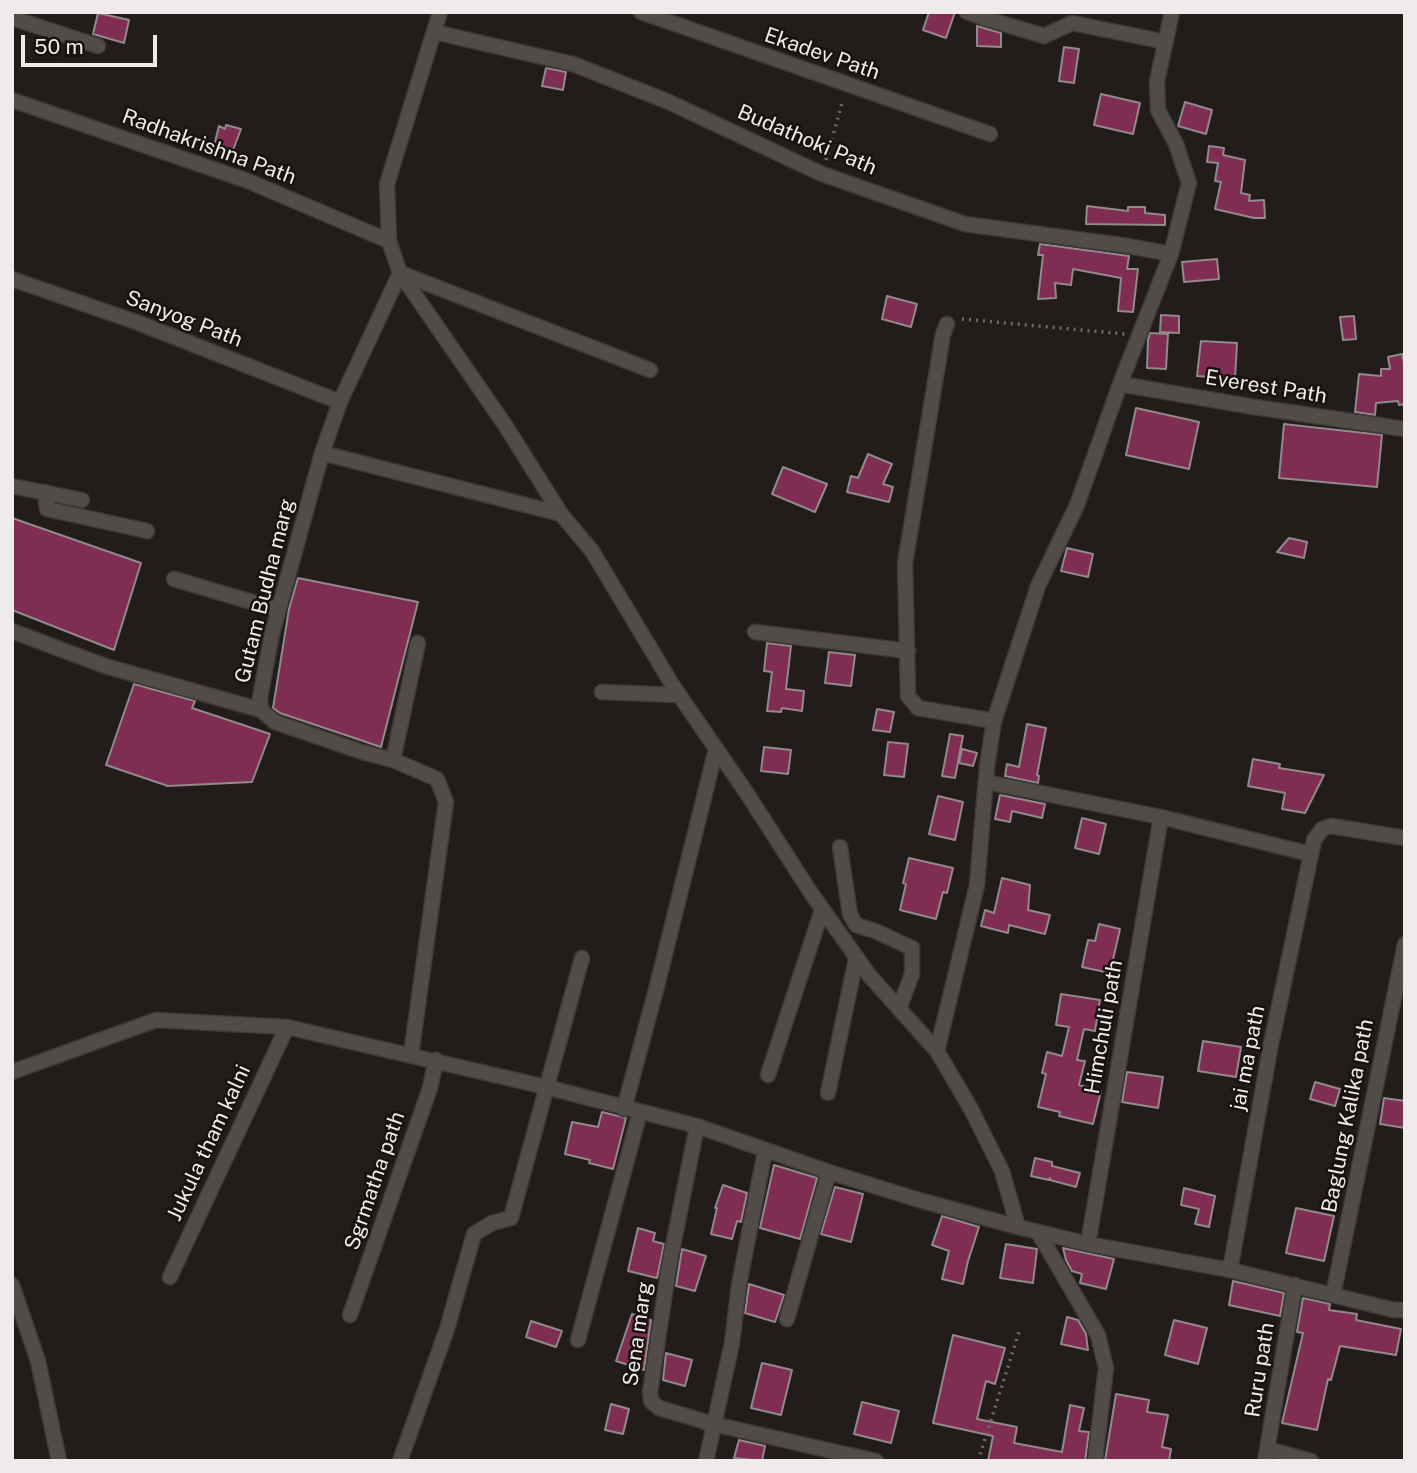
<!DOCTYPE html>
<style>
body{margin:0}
#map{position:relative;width:1417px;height:1473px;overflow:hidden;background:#221c1a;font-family:"Public Sans",sans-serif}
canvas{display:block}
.frame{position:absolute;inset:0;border:14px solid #efebea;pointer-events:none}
.scale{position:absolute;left:21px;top:35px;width:136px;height:32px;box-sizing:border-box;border:4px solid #efebea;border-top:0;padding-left:9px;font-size:21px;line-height:24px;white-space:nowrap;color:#efebea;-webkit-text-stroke:5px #181311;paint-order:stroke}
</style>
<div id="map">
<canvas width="1417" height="1473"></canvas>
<div class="frame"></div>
<div class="scale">50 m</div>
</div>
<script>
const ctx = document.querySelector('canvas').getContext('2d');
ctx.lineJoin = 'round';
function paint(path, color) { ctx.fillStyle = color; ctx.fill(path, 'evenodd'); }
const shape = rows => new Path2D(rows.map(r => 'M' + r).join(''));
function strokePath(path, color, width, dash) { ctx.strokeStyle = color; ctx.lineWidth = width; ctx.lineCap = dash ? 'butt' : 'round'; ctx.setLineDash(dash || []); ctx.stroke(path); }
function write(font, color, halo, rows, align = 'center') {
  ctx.font = font + ' "Public Sans",sans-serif'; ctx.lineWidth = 5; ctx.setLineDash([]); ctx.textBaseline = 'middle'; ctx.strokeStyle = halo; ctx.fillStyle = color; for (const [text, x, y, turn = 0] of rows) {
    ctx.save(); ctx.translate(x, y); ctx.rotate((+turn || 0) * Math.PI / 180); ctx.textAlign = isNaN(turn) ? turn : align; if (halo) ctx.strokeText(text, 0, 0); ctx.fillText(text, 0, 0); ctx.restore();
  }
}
const building = shape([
 [929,12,955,12,946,38,923,30,929,12],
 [98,13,129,20,124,43,93,34,98,13],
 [977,26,1001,33,1001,47,977,46,977,26],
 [1064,47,1079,49,1074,83,1059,81,1064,47],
 [546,68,566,72,563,90,542,86,546,68],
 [1101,94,1140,103,1133,134,1094,125,1101,94],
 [1185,102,1212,110,1206,134,1178,126,1185,102],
 [226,125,241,129,232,153,213,150,219,126,225,129,226,125],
 [1209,146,1224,148,1223,155,1245,160,1241,193,1250,195,1249,201,1264,200,1265,218,1254,218,1215,209,1221,182,1215,181,1218,163,1207,162,1209,146],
 [1087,206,1128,211,1128,207,1145,207,1145,213,1165,215,1165,225,1086,224,1087,206],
 [1040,244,1129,256,1127,269,1138,269,1133,312,1118,311,1121,278,1073,269,1071,285,1055,283,1056,298,1038,299,1043,255,1038,255,1040,244],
 [1217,259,1219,279,1184,282,1182,262,1217,259],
 [887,296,917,304,911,327,882,319,887,296],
 [1161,315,1179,316,1179,333,1160,332,1161,315],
 [1354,316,1356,339,1343,340,1340,317,1354,316],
 [1150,333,1168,334,1166,369,1147,368,1148,340,1150,333],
 [1201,341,1237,343,1235,379,1197,376,1201,341],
 [1402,354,1405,367,1405,404,1399,405,1398,401,1376,403,1375,415,1355,412,1359,374,1381,376,1381,369,1390,369,1388,357,1402,354],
 [1136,408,1199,422,1189,469,1126,455,1136,408],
 [1284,424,1382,435,1377,487,1279,478,1284,424],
 [868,454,892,464,883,484,893,487,889,502,847,492,851,476,858,478,868,454],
 [783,467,827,484,815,512,772,494,783,467],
 [12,518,141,563,114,650,12,610,12,518],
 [1289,538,1307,542,1304,558,1277,552,1289,538],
 [1067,548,1093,554,1088,577,1061,571,1067,548],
 [298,578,418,602,381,747,280,713,273,708,289,609,298,578],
 [767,643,791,646,786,689,804,691,802,711,782,708,781,712,767,711,772,672,764,671,767,643],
 [829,652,855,655,851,686,825,683,829,652],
 [134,684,195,701,192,708,270,734,252,782,168,786,106,765,134,684],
 [877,709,894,712,890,732,873,730,877,709],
 [1027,724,1046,728,1037,775,1039,776,1038,783,1005,776,1007,764,1019,767,1027,724],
 [950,734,963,736,955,778,942,776,950,734],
 [888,742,908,744,904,777,884,775,888,742],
 [764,747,791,750,788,774,761,771,764,747],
 [962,749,977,753,973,766,959,763,962,749],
 [1253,759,1280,764,1279,768,1324,775,1305,813,1282,809,1285,793,1248,786,1253,759],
 [1000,795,1045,804,1042,818,1012,811,1010,822,995,819,1000,795],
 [938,796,963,802,955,840,929,834,938,796],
 [1082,818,1106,824,1099,854,1075,848,1082,818],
 [909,858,953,868,947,893,943,892,936,919,900,910,906,884,903,883,909,858],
 [1002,878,1030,885,1028,910,1050,915,1045,934,1009,925,1008,933,981,926,985,910,994,913,1002,878],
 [1099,924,1120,929,1110,973,1082,967,1088,940,1095,941,1099,924],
 [1061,994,1100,1000,1095,1031,1084,1029,1077,1060,1085,1061,1079,1085,1101,1091,1093,1124,1059,1116,1060,1112,1038,1107,1046,1074,1042,1073,1047,1052,1062,1056,1069,1027,1056,1025,1061,994],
 [1203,1041,1241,1047,1236,1077,1198,1071,1203,1041],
 [1127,1072,1163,1077,1158,1108,1122,1102,1127,1072],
 [1315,1082,1340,1089,1335,1106,1310,1099,1315,1082],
 [1384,1098,1405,1101,1405,1128,1380,1124,1384,1098],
 [602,1112,626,1118,613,1169,589,1163,590,1160,565,1154,572,1122,598,1127,602,1112],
 [1035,1158,1052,1162,1052,1166,1080,1173,1076,1187,1050,1180,1050,1178,1049,1180,1031,1176,1035,1158],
 [774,1165,817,1178,800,1239,760,1228,774,1165],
 [723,1185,747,1193,741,1222,737,1221,732,1239,711,1234,717,1208,715,1208,723,1185],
 [835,1187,863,1194,851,1242,821,1234,835,1187],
 [1184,1188,1215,1196,1209,1227,1195,1224,1199,1209,1181,1205,1184,1188],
 [1296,1208,1334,1216,1324,1261,1286,1253,1296,1208],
 [942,1216,979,1227,968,1261,963,1284,942,1279,949,1251,932,1245,942,1216],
 [638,1228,655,1233,653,1241,664,1244,657,1278,628,1271,638,1228],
 [1006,1244,1037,1249,1033,1283,1000,1278,1006,1244],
 [1063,1248,1114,1259,1106,1289,1080,1283,1082,1274,1072,1271,1066,1260,1063,1248],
 [682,1249,706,1256,695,1291,676,1286,682,1249],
 [1233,1281,1284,1293,1280,1316,1229,1305,1233,1281],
 [749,1284,784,1295,775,1322,745,1313,749,1284],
 [1303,1298,1330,1304,1329,1310,1357,1314,1356,1320,1401,1329,1396,1355,1340,1346,1331,1380,1328,1379,1317,1430,1282,1423,1303,1333,1297,1332,1303,1298],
 [632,1314,651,1320,644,1370,616,1361,632,1314],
 [1067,1317,1078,1320,1086,1334,1088,1350,1061,1344,1067,1317],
 [1174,1320,1207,1328,1198,1364,1165,1355,1174,1320],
 [531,1321,562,1331,556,1347,526,1337,531,1321],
 [953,1335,1005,1348,995,1384,986,1381,977,1419,1017,1427,1014,1443,1062,1452,1070,1405,1084,1408,1079,1431,1089,1432,1085,1461,988,1461,993,1436,933,1423,953,1335],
 [666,1353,692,1360,685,1386,663,1380,666,1353],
 [762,1363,792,1370,781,1415,751,1408,762,1363],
 [1116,1394,1149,1400,1147,1412,1168,1415,1162,1447,1171,1449,1169,1461,1105,1461,1116,1394],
 [862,1402,899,1411,891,1443,854,1434,862,1402],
 [611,1404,629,1409,623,1434,605,1430,611,1404],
 [739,1440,765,1446,762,1461,734,1458,739,1440]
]);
paint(building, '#7f2d53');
strokePath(building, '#91898c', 2);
const street = shape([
 [641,12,990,134],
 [967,12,984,18],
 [986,12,984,18,1044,36,1072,23,1166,42],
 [12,18,98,46],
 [434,32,573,64,669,102,822,174,965,224,1128,246,1171,254],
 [12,100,248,181,389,241],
 [400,273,505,425,561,514,592,551,673,686,746,792,811,893,869,975,937,1051],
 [400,273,650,370],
 [12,279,136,322,340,402],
 [947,324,943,334,905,563,908,696,918,708,994,721],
 [1120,384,1254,407,1405,429],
 [322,453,561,514],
 [12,486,82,500],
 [45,492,47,509,147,531],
 [174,579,279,610],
 [12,631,105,666,261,710],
 [755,632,908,651],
 [602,692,679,695],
 [393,760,418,643],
 [986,782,1161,817,1310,854],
 [840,847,850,914,856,925,875,931,912,948,912,974,899,1009],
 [411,1055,446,802,437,779,393,760,362,752,275,722,261,710,260,697,272,634,322,453,340,402,400,273,389,241,387,184,440,12],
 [12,1072,156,1020,287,1027,546,1087,697,1126,829,1172,919,1200,1018,1227,1088,1244,1230,1270,1394,1310,1405,1310],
 [768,1075,822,910],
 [828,1093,856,959],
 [624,1109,657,986,716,749],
 [697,1126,669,1266,650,1393,651,1401,659,1408,713,1424,876,1461],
 [1018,1227,1002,1171,971,1109,937,1051,977,885,987,766,994,721,1038,586,1077,505,1120,384,1171,254,1189,183,1176,144,1158,110,1157,81,1172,12],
 [1038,1232,1098,1335,1106,1368,1095,1461],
 [1088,1244,1161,817],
 [1230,1270,1271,1044,1314,840,1322,829,1331,826,1405,838],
 [170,1277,287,1027],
 [12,1285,38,1361,59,1461],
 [1333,1295,1405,944],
 [350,1315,430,1088,436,1060],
 [787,1319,829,1172],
 [578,1340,640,1112],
 [1268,1449,1311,1461],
 [400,1461,447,1329,474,1234,492,1223,511,1218,582,958],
 [706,1461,732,1343,739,1285,765,1151],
 [1265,1461,1295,1285]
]);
strokePath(street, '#3d3937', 17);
strokePath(shape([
 [826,160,843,100],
 [962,319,1125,334],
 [978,1461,1020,1329]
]), '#706b69', 3.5, [2, 5]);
strokePath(street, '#524c49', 14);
write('21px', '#efebea', '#181311', [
 ["Ekadev Path",822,54,19],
 ["Budathoki Path",807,140,23],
 ["Radhakrishna Path",209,147,20],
 ["Sanyog Path",184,319,21],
 ["Everest Path",1266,387,9],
 ["Gutam Budha marg",265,591,-76],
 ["Himchuli path",1104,1027,-80],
 ["jai ma path",1248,1058,-79],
 ["Baglung Kalika path",1348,1116,-79],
 ["Jukula tham kalni",209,1143,-65],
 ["Sgrmatha path",375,1181,-71],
 ["Sena marg",638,1334,-82],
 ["Ruru path",1260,1370,-81]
]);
</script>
